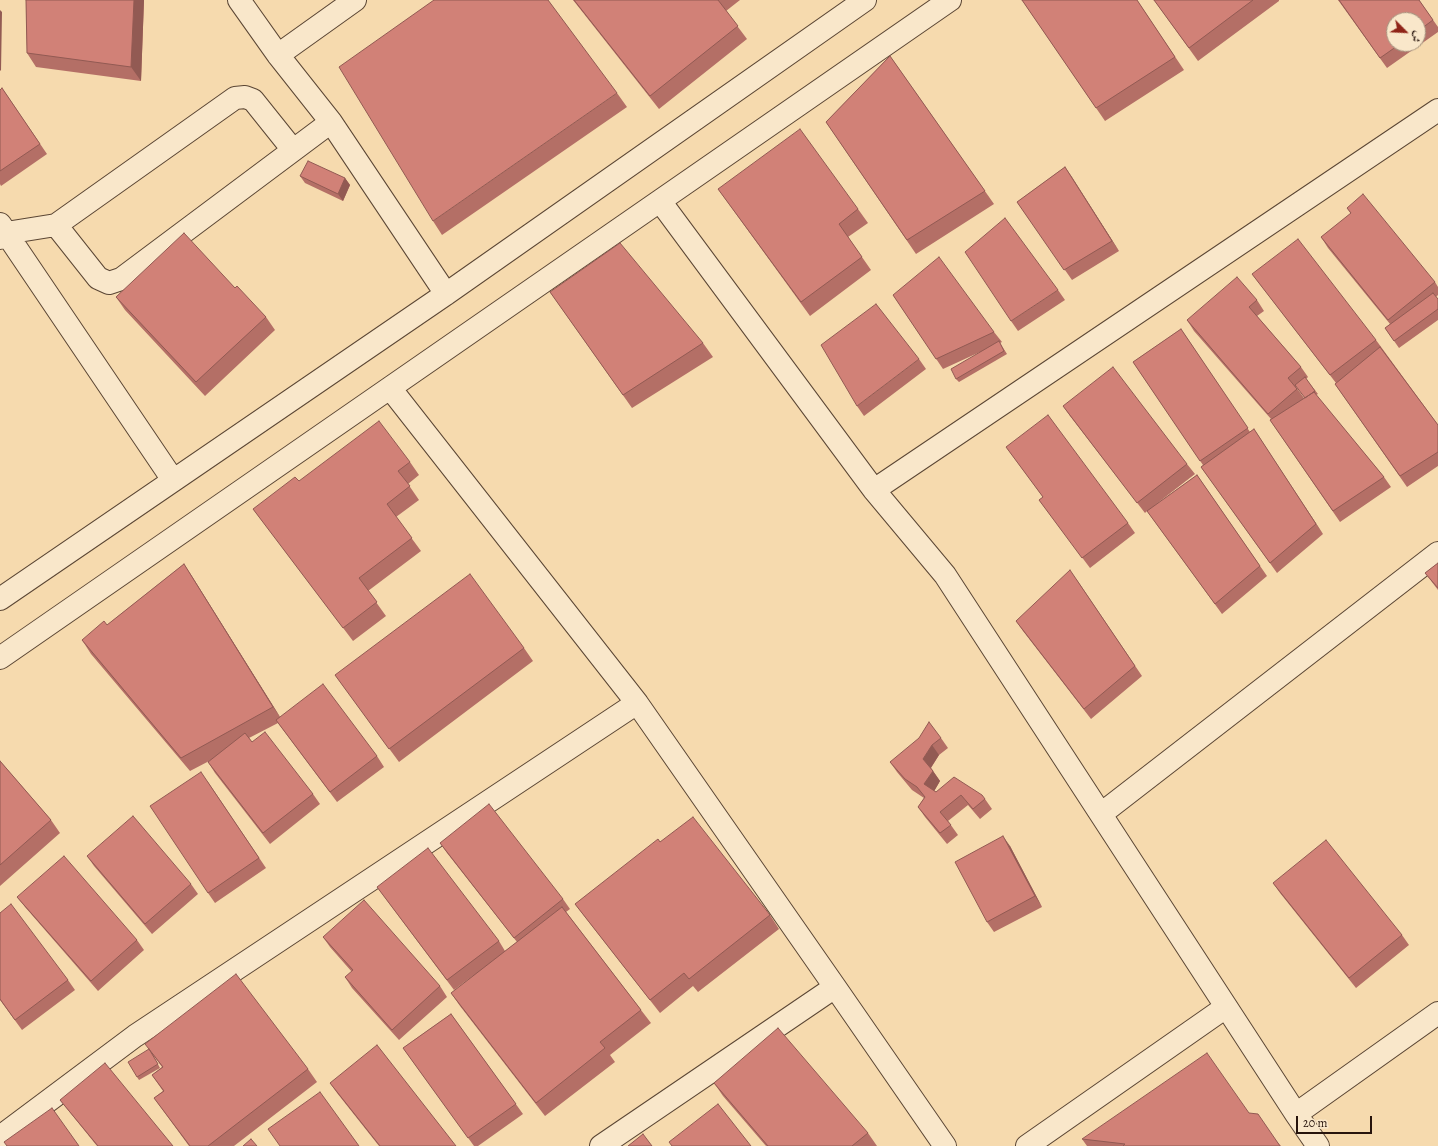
<!DOCTYPE html>
<meta charset="utf-8">
<style>
body{margin:0}
#map{position:relative;width:1438px;height:1146px;overflow:hidden;background:#f6daae;font-family:Alegreya,Amiri,serif}
canvas{display:block}
.north{position:absolute;left:1386px;top:12px;width:40px;height:40px;box-sizing:border-box;background:#f9e7ca;border:1px solid #a5937e;border-radius:50%;rotate:114deg;font-size:11px;font-weight:700;line-height:16px;text-align:center;color:#27140c}
.north::after{content:'';display:block;margin:auto;width:14px;height:18px;background:#8f2418;clip-path:polygon(50% 0,100% 100%,50% 72%,0 100%)}
.scale{position:absolute;left:1296px;top:1116px;width:76px;height:18px;box-sizing:border-box;border:2px solid #27140c;border-top:0;padding-left:5px;font-size:12px;line-height:14px;white-space:nowrap;color:#27140c;-webkit-text-stroke:3px #f9e7ca;paint-order:stroke}
</style>
<div id="map">
<canvas width="1438" height="1146"></canvas>
<div class="north">ش</div>
<div class="scale">20 m</div>
</div>
<script>
const ctx = document.querySelector('canvas').getContext('2d');
ctx.lineJoin = 'round';
const shape = rows => new Path2D(rows.map(r => 'M' + r).join(''));
function strokePath(path, color, width, dash) { ctx.strokeStyle = color; ctx.lineWidth = width; ctx.lineCap = dash ? 'butt' : 'round'; ctx.setLineDash(dash || []); ctx.stroke(path); }
function paint(path, color) { ctx.fillStyle = color; ctx.fill(path, 'evenodd'); }
const minor = shape([
 [239,0,278,55,331,122,446,294],
 [278,55,355,0],
 [660,201,874,490,945,575,1296,1114,1318,1146],
 [0,224,173,480],
 [56,225,98,278,109,283,121,279,331,122],
 [0,238,6,233,56,225,235,98,245,97,253,100,293,150],
 [390,388,637,703,835,987,945,1146],
 [874,490,1438,110],
 [0,599,446,294,865,0],
 [0,658,950,0],
 [1101,814,1438,553],
 [1296,1114,1438,1013],
 [0,1137,135,1036,637,703],
 [601,1146,835,987],
 [1027,1146,1226,1007]
]);
strokePath(minor, '#5b4634', 24);
strokePath(minor, '#f9e7ca', 22);
paint(shape([
 [26,0,144,0,141,81,36,67,27,53],
 [573,0,740,0,726,11,747,39,659,109],
 [1022,0,1137,0,1184,70,1105,121],
 [1154,0,1279,0,1279,1,1198,61],
 [1338,0,1419,0,1438,27,1438,32,1387,68],
 [1418,20,1418,44,1394,44],
 [890,56,994,204,916,254,826,122],
 [2,88,47,154,1,186,0,184,0,90],
 [617,93,627,107,442,235,433,221],
 [1065,167,1119,251,1072,280,1017,202],
 [300,176,345,178,350,185,343,201,305,183],
 [718,189,858,209,868,223,848,237,871,270,810,316],
 [1347,208,1435,282,1438,287,1438,295,1436,297,1438,299,1438,320,1399,348,1385,328,1390,324,1328,248,1321,237,1351,214],
 [1252,274,1376,340,1438,425,1438,466,1407,487,1335,384,1336,383],
 [235,288,266,317,275,330,205,396,125,310,116,297],
 [1058,290,1065,300,1018,331,1011,321],
 [550,292,703,343,713,357,632,408],
 [893,295,994,332,1002,342,1000,343,1007,354,959,382,956,379,980,352,943,369],
 [1257,300,1264,311,1257,316,1301,367,1308,377,1306,379,1318,394,1316,395,1384,477,1391,487,1340,522,1270,420,1271,419,1194,331,1187,320],
 [1296,387,1297,387,1305,398,1304,398],
 [1181,329,1250,432,1254,429,1261,440,1323,534,1277,573,1201,467,1203,465,1133,362],
 [919,359,926,369,864,416,857,406],
 [1063,406,1187,464,1195,474,1155,505,1197,475,1267,576,1222,614,1147,511,1145,513,1070,416],
 [1006,447,1128,523,1135,533,1090,568,1039,500,1043,497],
 [410,462,419,475,408,484,419,500,396,517,421,551,368,591,386,616,353,641,263,522,253,509,299,481],
 [1438,563,1438,590,1425,573],
 [184,564,193,578,280,717,377,756,384,767,337,802,278,723,249,738,252,742,313,794,320,804,270,844,215,773,208,762,213,759,190,771,91,654,82,640,107,625],
 [1077,580,1142,676,1091,719,1023,631,1016,621],
 [524,648,533,661,399,762,335,675],
 [941,738,948,748,939,755,931,768,940,781,934,791,936,792,985,799,992,809,980,819,968,805,948,821,958,835,947,844,925,817,918,807,924,798,912,790,897,772,890,762],
 [0,761,51,820,60,833,0,886],
 [208,782,266,868,215,903,208,893],
 [660,842,770,915,779,929,698,992,693,986,660,1013,585,917,575,904],
 [440,843,563,899,570,909,566,912,641,1010,651,1023,610,1055,615,1062,545,1116,460,1006,451,993,475,974,454,990,377,887,499,941,505,951,517,942,447,853],
 [1010,846,1042,907,994,932,987,922],
 [87,856,191,884,198,894,152,934,94,866],
 [1273,883,1402,935,1409,945,1356,988,1280,893],
 [17,897,137,940,144,950,98,991,25,907],
 [0,913,68,980,75,990,22,1030,0,1000],
 [323,937,440,986,447,997,399,1040,352,988,345,977,352,972,330,947],
 [451,1014,523,1114,478,1146,474,1146,403,1048],
 [149,1049,308,1069,317,1082,234,1146,189,1146,154,1098,163,1091,152,1075,162,1067,153,1055,160,1068,139,1080,137,1077],
 [330,1083,456,1146,379,1146,337,1093],
 [714,1083,868,1133,877,1146,766,1146,723,1096],
 [60,1100,173,1146,97,1146,68,1110],
 [1249,1113,1281,1146,1087,1146,1082,1139]
]), '#b46f66');
paint(shape([
 [134,0,144,0,141,81,131,67],
 [0,10,2,12,1,71,0,70],
 [1065,167,1072,177,1119,251,1112,241],
 [345,178,350,185,343,201,338,194],
 [1254,429,1261,440,1323,534,1316,524],
 [184,564,193,578,282,720,273,707],
 [932,745,939,755,930,769,923,759],
 [933,771,940,781,932,795,924,784],
 [1003,836,1010,846,1042,907,1035,896]
]), '#925a53');
const building = shape([
 [26,0,134,0,131,67,27,53,26,0],
 [434,0,548,0,617,93,433,221,339,67,434,0],
 [574,0,718,0,738,26,650,96,574,0],
 [1022,0,1137,0,1175,57,1096,108,1022,0],
 [1154,0,1253,0,1189,48,1154,0],
 [1339,0,1419,0,1433,20,1418,31,1418,20,1394,20,1394,44,1400,44,1380,58,1339,0],
 [890,56,985,191,907,240,826,122,890,56],
 [2,88,40,144,0,171,0,90,2,88],
 [800,129,858,209,839,224,862,257,801,302,718,189,800,129],
 [308,161,345,178,338,194,300,176,308,161],
 [1065,167,1112,241,1064,270,1017,202,1065,167],
 [1363,194,1435,282,1388,320,1321,237,1351,213,1347,208,1363,194],
 [1005,218,1058,290,1011,321,965,252,1005,218],
 [184,233,235,288,237,286,266,317,196,382,116,297,184,233],
 [1298,239,1376,340,1330,375,1252,274,1298,239],
 [620,243,703,343,623,395,550,292,620,243],
 [939,257,994,332,936,359,893,295,939,257],
 [1237,277,1257,300,1249,307,1301,367,1288,378,1297,389,1268,414,1187,320,1237,277],
 [1433,293,1438,299,1438,309,1394,341,1385,328,1433,293],
 [876,304,919,359,857,406,821,345,876,304],
 [1181,329,1248,428,1200,461,1133,362,1181,329],
 [999,341,1004,351,956,379,951,369,999,341],
 [1380,347,1438,425,1438,452,1400,476,1335,384,1380,347],
 [1113,367,1187,464,1137,503,1063,406,1113,367],
 [1305,377,1315,391,1305,398,1295,385,1305,377],
 [1314,392,1384,477,1333,511,1270,420,1314,392],
 [1048,415,1128,523,1082,558,1039,500,1043,497,1006,447,1048,415],
 [379,421,410,462,398,471,410,486,387,504,412,538,359,578,377,602,343,628,253,509,295,477,299,481,379,421],
 [1254,429,1316,524,1270,563,1201,467,1254,429],
 [1197,475,1260,566,1215,604,1147,511,1197,475],
 [1438,563,1438,588,1425,573,1438,563],
 [184,564,273,707,181,758,82,640,104,621,107,625,184,564],
 [1070,570,1135,666,1084,709,1016,621,1070,570],
 [470,574,524,648,389,749,335,675,470,574],
 [323,684,377,756,330,792,276,720,323,684],
 [929,722,941,738,932,745,923,759,933,771,924,784,936,792,954,777,982,795,985,799,973,809,961,795,940,812,951,825,940,833,918,807,925,797,917,787,905,779,890,762,919,738,929,722],
 [265,732,313,794,263,833,208,762,245,733,252,742,265,732],
 [0,761,51,820,0,865,0,761],
 [201,772,259,858,208,893,150,806,201,772],
 [489,804,563,899,514,938,440,843,489,804],
 [133,816,191,884,145,924,87,856,133,816],
 [693,817,770,915,689,979,684,973,650,1000,575,904,658,839,660,842,693,817],
 [1003,836,1035,896,987,922,955,862,1003,836],
 [1326,840,1402,935,1349,978,1273,883,1326,840],
 [428,848,499,941,447,980,377,887,428,848],
 [64,856,137,940,91,981,17,897,64,856],
 [364,900,440,986,392,1030,345,977,353,970,323,937,364,900],
 [11,904,68,980,15,1020,0,999,0,913,11,904],
 [562,907,641,1010,600,1042,605,1048,536,1103,451,993,562,907],
 [236,974,308,1069,208,1146,190,1146,154,1098,164,1091,152,1075,163,1067,145,1044,236,974],
 [451,1014,516,1104,468,1138,403,1048,451,1014],
 [778,1028,868,1133,852,1146,768,1146,714,1083,778,1028],
 [377,1045,456,1146,380,1146,330,1083,377,1045],
 [149,1049,158,1064,137,1077,128,1062,149,1049],
 [1207,1053,1249,1113,1258,1114,1280,1146,1123,1146,1125,1144,1082,1139,1207,1053],
 [105,1063,173,1146,98,1146,60,1100,105,1063],
 [320,1092,359,1146,280,1146,268,1129,320,1092],
 [718,1104,751,1146,672,1146,669,1142,718,1104],
 [52,1108,79,1146,7,1146,4,1142,52,1108],
 [643,1134,652,1146,628,1146,643,1134],
 [251,1139,257,1146,243,1146,251,1139]
]);
paint(building, '#d18177');
strokePath(building, '#925a53', 1);
</script>
